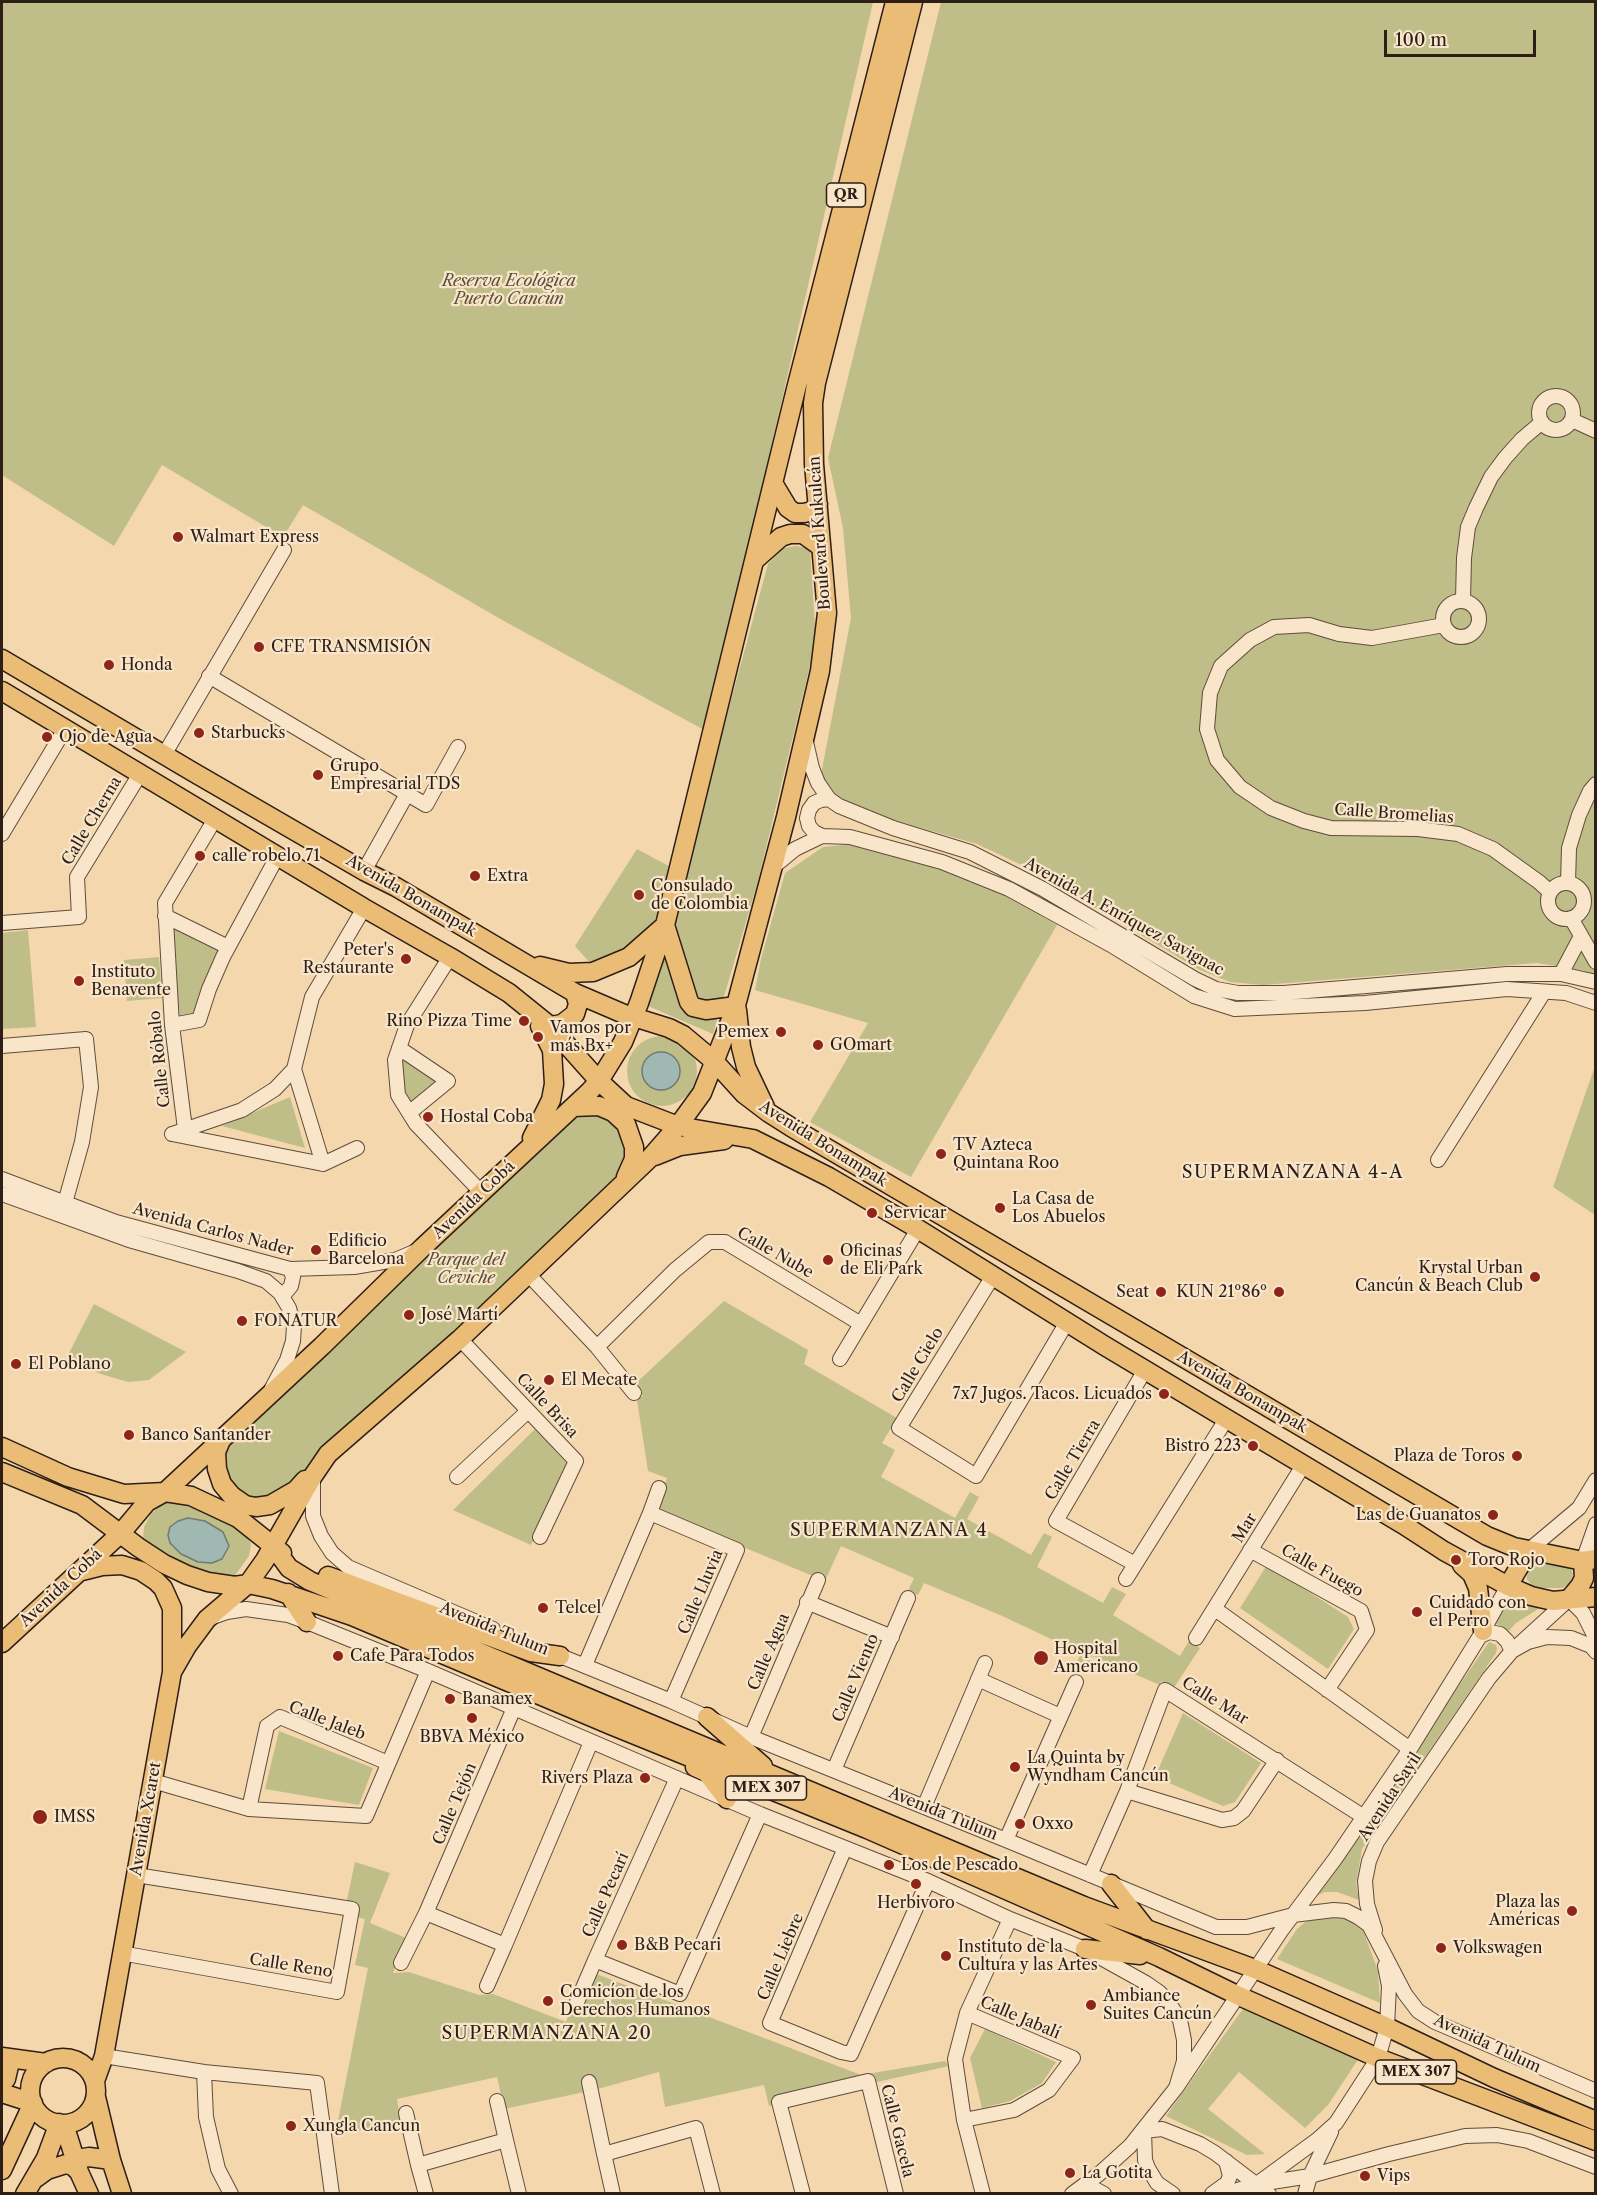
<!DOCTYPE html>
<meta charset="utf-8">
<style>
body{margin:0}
#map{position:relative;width:1597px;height:2195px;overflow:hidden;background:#f5d7ad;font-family:"Libre Caslon Text",serif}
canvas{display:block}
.frame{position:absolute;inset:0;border:3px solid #2d1e16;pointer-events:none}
.scale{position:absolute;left:1384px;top:30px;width:152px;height:27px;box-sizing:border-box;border:3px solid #2d1e16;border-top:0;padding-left:8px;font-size:18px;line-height:21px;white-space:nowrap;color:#2d1e16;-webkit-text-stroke:4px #f8e5ca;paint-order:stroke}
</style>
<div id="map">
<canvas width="1597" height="2195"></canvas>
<div class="frame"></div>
<div class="scale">100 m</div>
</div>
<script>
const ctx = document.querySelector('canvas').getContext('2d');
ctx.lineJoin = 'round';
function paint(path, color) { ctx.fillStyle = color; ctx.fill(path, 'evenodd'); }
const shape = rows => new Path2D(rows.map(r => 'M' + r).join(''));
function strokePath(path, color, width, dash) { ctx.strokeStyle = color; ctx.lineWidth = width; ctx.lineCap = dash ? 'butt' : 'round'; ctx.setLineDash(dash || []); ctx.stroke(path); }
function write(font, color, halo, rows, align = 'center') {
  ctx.font = font + ' "Libre Caslon Text",serif'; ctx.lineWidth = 4.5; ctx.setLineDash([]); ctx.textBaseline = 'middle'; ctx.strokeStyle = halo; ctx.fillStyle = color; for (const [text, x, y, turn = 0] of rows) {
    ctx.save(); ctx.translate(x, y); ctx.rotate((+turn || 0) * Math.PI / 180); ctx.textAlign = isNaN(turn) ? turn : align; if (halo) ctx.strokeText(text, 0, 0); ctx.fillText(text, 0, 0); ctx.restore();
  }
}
paint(shape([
 [2,2,873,2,706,731,504,621,303,505,283,537,162,465,114,546,2,475],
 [941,2,1595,2,1595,975,1582,970,1537,963,1263,985,1230,982,1200,970,1030,869,977,844,838,804,819,785,851,618,843,528,828,458],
 [797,546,810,549,816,641,758,881,713,1034,648,1006,768,564,783,548],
 [853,844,961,870,1057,925,911,1177,810,1122,868,1023,755,990,761,959,785,873,823,847],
 [637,849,678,871,655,920,632,944,591,964,575,946],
 [170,921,224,948,198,1016,180,1017],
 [28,930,36,1027,2,1029,2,933],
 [159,957,162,998,127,1001,124,960],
 '627 1071a35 35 0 1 1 70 0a35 35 0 1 1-70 0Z',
 [400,1051,443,1081,409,1105,400,1094],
 [1595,1066,1595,1215,1553,1187],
 [290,1097,305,1148,222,1126],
 [603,1111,622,1123,631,1166,284,1493,270,1500,246,1500,221,1472,226,1442,574,1115],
 [724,1301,808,1350,804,1364,897,1418,882,1443,895,1450,881,1477,955,1518,970,1492,979,1497,967,1519,1031,1555,1044,1533,1052,1537,1037,1567,1103,1603,1112,1587,1126,1594,1113,1615,1180,1656,1189,1641,1200,1648,1173,1689,1161,1681,1160,1685,1092,1656,1085,1671,1075,1666,1081,1653,1000,1615,924,1583,918,1595,908,1591,914,1578,841,1546,825,1581,656,1511,667,1478,648,1471,637,1400,643,1396,635,1384],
 [94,1304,186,1352,149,1380,128,1382,101,1374,66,1359],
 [535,1429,569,1466,531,1545,453,1510],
 [170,1502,205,1510,234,1525,247,1537,251,1544,249,1556,233,1578,220,1578,174,1562,151,1547,143,1539,144,1527,151,1514,163,1503],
 [1538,1559,1571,1567,1573,1575,1570,1583,1563,1588,1542,1588,1533,1586,1527,1580,1527,1571,1532,1562],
 [1267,1565,1348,1617,1354,1629,1328,1669,1240,1608],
 [1513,1590,1546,1604,1516,1623,1508,1632,1501,1626,1493,1623],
 [1489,1642,1496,1645,1497,1648,1496,1653,1362,1849,1356,1883,1359,1900,1337,1892,1325,1892,1313,1897],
 [1183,1713,1261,1763,1235,1802,1223,1806,1155,1777],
 [279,1731,373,1768,359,1805,265,1789],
 [355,1862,390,1873,370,1923,406,1938,393,1973,409,1972,479,1995,493,1994,566,2022,586,1970,861,2075,945,2061,949,2066,769,2106,764,2085,665,2107,659,2072,594,2090,504,2109,497,2077,397,2099,401,2121,335,2136,368,1968,355,1965,365,1919,344,1914],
 [1330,1913,1358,1922,1363,1930,1378,1971,1380,2003,1277,1959,1297,1929,1304,1923,1311,1918],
 [1245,2006,1361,2055,1328,2105,1305,2128,1239,2072,1208,2109,1265,2154,1247,2155,1166,2116],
 [985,2029,1056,2062,1042,2083,1010,2101,982,2108,970,2058]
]), '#bfbd88');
const water = shape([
 '642 1071a19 19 0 1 1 38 0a19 19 0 1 1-38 0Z',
 [188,1518,205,1521,223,1532,229,1546,222,1559,212,1563,198,1562,181,1554,170,1543,168,1535,170,1527,178,1521,188,1518]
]);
paint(water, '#9fb8b2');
strokePath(water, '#717a74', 1.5);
const minor = shape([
 '1539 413a17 17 0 1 1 34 0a17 17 0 1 1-34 0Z',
 [1572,420,1596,431],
 [1463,600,1464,558,1468,527,1476,508,1491,477,1505,458,1522,439,1542,422],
 '1443 619a18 18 0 1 1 36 0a18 18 0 1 1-36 0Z',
 [1444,625,1372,638,1339,634,1309,625,1274,627,1250,640,1221,666,1210,693,1207,729,1217,760,1240,787,1271,808,1304,821,1331,828,1418,829,1458,834,1493,849,1539,882,1550,892],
 [209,676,426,805,458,747],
 [806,742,812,768,818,783,829,799,839,806,893,828,970,852,1043,889,1195,979,1216,989,1238,993,1284,993,1507,974,1561,974,1596,982],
 [164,755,284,550],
 [2,834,65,729],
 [822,836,814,832,809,826,807,818,809,810,814,803,821,800,829,799],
 [773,867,795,849,822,836,850,837,942,862,1009,889,1111,945,1194,996,1235,1009,1365,1003,1507,989,1566,993,1596,1003],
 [364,871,407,794],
 '1548 901a18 18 0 1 1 36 0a18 18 0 1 1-36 0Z',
 [1568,883,1569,848,1579,815,1590,791,1596,784],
 [165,916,228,947],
 [1571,918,1596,962],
 [2,923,79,917,77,877,140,774],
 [450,957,407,1025,395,1060,398,1095,416,1124,482,1193],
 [1561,974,1580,938],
 [172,1025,199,1020,209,989,223,957,277,857],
 [2,1046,86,1039,91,1087,82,1142,65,1203],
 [399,1048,448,1081,409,1113],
 [294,1069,323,1164],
 [185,1129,172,1025,165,903,215,819],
 [172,1134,242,1110,275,1089,294,1069,312,997,364,908],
 [172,1134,323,1164,357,1148],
 [1438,1160,1544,992],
 [2,1179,116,1222,290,1269,354,1267,395,1260,414,1252],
 [2,1194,129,1240,238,1271,266,1281,280,1293,289,1308,294,1326,293,1341,287,1360,272,1388],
 [528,1274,597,1347,634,1393],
 [993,1276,899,1428,976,1476,1067,1322],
 [280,1293,286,1292,291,1286,293,1277,290,1269],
 [460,1339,576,1461,540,1537],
 [597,1347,675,1270,709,1242,725,1242,861,1324],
 [840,1359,918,1229],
 [313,1477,313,1516,321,1536,332,1553,348,1567,493,1629],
 [457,1477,528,1411],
 [650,1513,659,1488],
 [1250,1550,1361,1611,1367,1630,1327,1690],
 [1529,1550,1579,1508,1596,1480],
 [1583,1561,1596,1524],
 [1135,1564,1056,1521,1145,1370],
 [1126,1579,1227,1418],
 [807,1602,892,1637],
 [1215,1609,1410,1749],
 [213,1617,227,1612,246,1609,288,1615,307,1622,428,1671,760,1814,928,1881,1010,1919,1085,1949,1146,1983,1159,1992,1169,2003,1180,2020,1184,2040,1184,2061,1176,2088],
 [1480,1636,1489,1632,1500,1634,1507,1641,1512,1651,1528,1642,1547,1637,1571,1638,1591,1646,1596,1652],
 [1196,1638,1304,1464],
 [553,1653,671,1701,751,1737,1006,1840,1216,1927,1247,1927,1293,1915,1334,1910,1346,1911,1358,1917,1369,1925,1405,1994,1418,2011,1435,2022,1596,2091],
 [585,1665,650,1513,737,1550,671,1701],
 [978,1679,1060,1716],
 [514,1708,426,1913,505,1945,591,1742],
 [751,1737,818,1580],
 [834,1770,908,1598],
 [677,1778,595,1960,680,1994,760,1814],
 [153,1781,249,1809,366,1816,428,1671],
 [1127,1791,1222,1820,1234,1818,1243,1811,1277,1760],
 [924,1807,985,1663],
 [249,1809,267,1726,280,1717,388,1763],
 [1006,1840,1076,1682],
 [845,1848,770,2023,841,2052,851,2054,928,1881],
 [1090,1875,1127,1791,1165,1690,1364,1817],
 [1375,1930,1367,1904,1365,1881,1369,1861,1377,1842,1489,1678,1512,1651,1569,1599,1583,1613,1596,1639],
 [121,1953,337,1992,352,1909,136,1875],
 [401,1963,426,1913],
 [487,1986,505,1945],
 [577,2002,595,1960],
 [104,2056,204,2072,317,2083,332,2194],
 [204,2072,206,2117,218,2169,231,2194],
 [589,2082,604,2154],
 [497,2101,506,2140],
 [406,2113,418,2165],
 [964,2120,1014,2110,1049,2090,1073,2058,967,2013],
 [1144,2131,1162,2129,1200,2144,1215,2153,1269,2194],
 [1144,2131,1145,2160,1148,2168,1157,2183,1173,2194],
 [1259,2184,1310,2176,1389,2154,1465,2136,1497,2135,1528,2141,1596,2167],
 [1082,2187,1093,2188,1104,2194],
 [426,2194,418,2165,506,2140,519,2194],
 [613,2194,604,2154,696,2128,713,2194],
 [803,2194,779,2102,868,2081,896,2194],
 [983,2194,964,2120,955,2059,967,2013,1010,1919],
 [1072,2194,1099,2174,1130,2146,1176,2088,1281,1931,1335,1859,1410,1749,1480,1636,1508,1586],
 [1212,2194,1227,2183,1230,2176,1226,2161],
 [1225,2194,1257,2184,1317,2140,1336,2123,1378,2058,1387,2027,1389,1986,1385,1966],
 [1305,2194,1310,2176,1331,2132]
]);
const major = shape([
 [773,483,788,508,795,513,804,513,812,511,818,504],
 [755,560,781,537,790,534,803,534,821,547],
 [2,659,193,772,364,871,396,887,575,993,624,1014,669,1028,683,1035,714,1061,744,1094,769,1113,791,1127,1487,1536,1514,1547,1529,1550,1583,1561,1596,1559],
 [2,691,364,908,450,957,509,993,550,1026,599,1081,626,1106,678,1126,753,1139,829,1177,918,1229,1105,1346,1404,1525,1444,1551,1508,1586,1531,1596,1553,1601,1596,1597],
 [665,925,689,1002,693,1007,706,1010,736,1006],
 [540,966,569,973,593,972,629,957,662,928],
 [737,1010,741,1047,746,1067,765,1107],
 [550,1026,562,1024,575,1014,578,1004,575,993],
 [573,1107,599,1106,613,1112,626,1124,634,1147,634,1159,626,1177],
 [532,1138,551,1100,554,1084,552,1050,540,1026],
 [655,1156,680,1146,724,1140],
 [222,1438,216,1452,217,1469,222,1484,232,1496,245,1505,256,1507,270,1505,296,1490,305,1480],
 [2,1447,68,1477,124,1494,165,1492,191,1496,238,1518,282,1553],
 [2,1472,82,1505,138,1547,164,1564,187,1575,208,1582,235,1586,248,1584,272,1589,352,1616,613,1726,867,1829,1159,1957,1239,1996,1378,2058,1596,2141],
 [273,1546,289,1568,310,1581,1084,1906,1255,1969,1387,2027,1494,2078,1596,2121],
 [1462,1565,1472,1574,1478,1588,1483,1631],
 [82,1571,102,1566,122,1565,141,1571,156,1581,163,1588,172,1608,172,1671],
 [328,1576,531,1652,560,1656],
 [1508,1586,1529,1550],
 [288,1593,307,1622],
 [1569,1599,1580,1586,1584,1578,1583,1561],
 [2,1643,121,1533,147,1502,165,1492,322,1346,422,1248,589,1092,599,1081,623,1042,639,1003,665,925,796,389,895,2],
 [707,1717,763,1766],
 [695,1767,706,1772,727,1799],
 [1111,1884,1147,1930],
 [1085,1949,1140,1955],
 [2,2057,46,2063],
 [2,2057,9,2066,6,2079,2,2084],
 '30 2091a33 33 0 1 1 66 0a33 33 0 1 1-66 0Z',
 [95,2081,104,2056,172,1672,187,1646,207,1619,248,1584,265,1560,313,1476,328,1454,460,1339,650,1158,678,1126,702,1093,726,1032,735,1009,786,817,820,671,827,613,814,464,813,403,816,383,913,2],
 [2,2093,33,2103],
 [96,2097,111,2160,122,2194],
 [64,2124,79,2172,89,2194],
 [77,2164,83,2158,89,2157,111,2160],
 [2,2170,33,2103],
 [36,2178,47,2170,66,2164,73,2166,79,2172],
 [25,2194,46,2158,59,2123]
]);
strokePath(minor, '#5f4c3c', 16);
strokePath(major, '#2d1e16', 21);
strokePath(minor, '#f8e5ca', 14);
strokePath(major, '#eabc76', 18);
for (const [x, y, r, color] of [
 [178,537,6,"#8f2418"],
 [259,647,6,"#8f2418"],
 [109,665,6,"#8f2418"],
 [199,733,6,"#8f2418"],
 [47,737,6,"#8f2418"],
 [318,775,6,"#8f2418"],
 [200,856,6,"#8f2418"],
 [475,876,6,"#8f2418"],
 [639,895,6,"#8f2418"],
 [406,959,6,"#8f2418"],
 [79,981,6,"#8f2418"],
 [524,1021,6,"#8f2418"],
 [781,1032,6,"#8f2418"],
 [538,1037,6,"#8f2418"],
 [818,1045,6,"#8f2418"],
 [428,1117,6,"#8f2418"],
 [941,1154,6,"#8f2418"],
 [1000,1208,6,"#8f2418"],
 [872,1213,6,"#8f2418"],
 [316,1250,6,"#8f2418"],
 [828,1260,6,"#8f2418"],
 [1535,1277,6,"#8f2418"],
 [1161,1292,6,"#8f2418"],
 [1279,1292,6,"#8f2418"],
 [409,1315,6,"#8f2418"],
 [242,1321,6,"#8f2418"],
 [16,1364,6,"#8f2418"],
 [549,1380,6,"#8f2418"],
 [1164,1394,6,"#8f2418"],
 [129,1435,6,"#8f2418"],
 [1253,1446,6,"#8f2418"],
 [1517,1456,6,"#8f2418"],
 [1493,1515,6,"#8f2418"],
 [1456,1560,6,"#8f2418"],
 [543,1608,6,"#8f2418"],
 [1417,1612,6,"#8f2418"],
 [338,1656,6,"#8f2418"],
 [1041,1658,8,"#8f2418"],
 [450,1699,6,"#8f2418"],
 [472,1718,6,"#8f2418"],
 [1015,1767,6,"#8f2418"],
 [645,1778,6,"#8f2418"],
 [40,1817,8,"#8f2418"],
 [1020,1824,6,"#8f2418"],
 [889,1865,6,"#8f2418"],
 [916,1884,6,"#8f2418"],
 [1572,1911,6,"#8f2418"],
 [622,1945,6,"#8f2418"],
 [1441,1948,6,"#8f2418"],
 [946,1956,6,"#8f2418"],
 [548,2001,6,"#8f2418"],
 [1091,2005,6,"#8f2418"],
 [291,2126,6,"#8f2418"],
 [1070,2173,6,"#8f2418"],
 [1365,2176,6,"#8f2418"]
]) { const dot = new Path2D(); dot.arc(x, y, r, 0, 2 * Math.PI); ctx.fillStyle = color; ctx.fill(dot); strokePath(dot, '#f8e5ca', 2); }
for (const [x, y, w] of [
 [846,195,39],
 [766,1788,81],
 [1416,2072,81]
]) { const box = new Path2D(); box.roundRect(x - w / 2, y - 12, w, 24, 4.5); ctx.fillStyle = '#f8e5ca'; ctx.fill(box); strokePath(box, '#2d1e16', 1.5); }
write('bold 15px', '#2d1e16', null, [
 ["QR",846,195],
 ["MEX 307",766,1788],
 ["MEX 307",1416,2072]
]);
write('italic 16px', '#594e38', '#f8e5ca', [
 ["Reserva Ecológica",509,281],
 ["Puerto Cancún",509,299],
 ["Parque del",466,1260],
 ["Ceviche",466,1278]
]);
write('16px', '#2d1e16', '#f8e5ca', [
 ["Boulevard Kukulcán",820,533,-94],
 ["Calle Bromelias",1394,814,4],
 ["Calle Cherna",92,821,-59],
 ["Avenida Bonampak",411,896,30],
 ["Avenida A. Enríquez Savignac",1124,917,29],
 ["Calle Róbalo",160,1059,-96],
 ["Avenida Bonampak",823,1144,32],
 ["Avenida Cobá",474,1200,-43],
 ["Avenida Carlos Nader",213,1230,15],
 ["Calle Nube",775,1253,30],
 ["Calle Cielo",918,1365,-59],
 ["Avenida Bonampak",1242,1392,30],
 ["Calle Brisa",547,1406,47],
 ["Calle Tierra",1073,1460,-59],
 ["Mar",1245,1528,-58],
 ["Calle Fuego",1322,1571,29],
 ["Avenida Cobá",61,1588,-43],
 ["Calle Lluvia",701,1592,-67],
 ["Avenida Tulum",494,1629,22],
 ["Calle Agua",769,1652,-67],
 ["Calle Viento",856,1678,-67],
 ["Calle Mar",1215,1701,32],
 ["Calle Jaleb",327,1721,21],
 ["Avenida Sayil",1390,1797,-57],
 ["Calle Tejón",455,1804,-67],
 ["Avenida Tulum",943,1814,22],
 ["Avenida Xcaret",146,1819,-80],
 ["Calle Pecarí",606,1895,-66],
 ["Calle Liebre",781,1957,-67],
 ["Calle Reno",291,1966,9],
 ["Calle Jabalí",1020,2018,23],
 ["Avenida Tulum",1487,2044,25],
 ["Calle Gacela",897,2131,76]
]);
write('16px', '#2d1e16', '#f8e5ca', [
 ["Walmart Express",190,537],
 ["CFE TRANSMISIÓN",271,647],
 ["Honda",121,665],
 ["Starbucks",211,733],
 ["Ojo de Agua",59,737],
 ["Grupo",330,766],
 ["Empresarial TDS",330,784],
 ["calle robelo 71",212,856],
 ["Extra",487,876],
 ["Consulado",651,886],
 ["de Colombia",651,904],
 ["Peter's",394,950,"right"],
 ["Restaurante",394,968,"right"],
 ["Instituto",91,972],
 ["Benavente",91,990],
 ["Rino Pizza Time",512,1021,"right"],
 ["Vamos por",550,1028],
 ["más Bx+",550,1046],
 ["Pemex",769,1032,"right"],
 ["GOmart",830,1045],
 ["Hostal Coba",440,1117],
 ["TV Azteca",953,1145],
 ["Quintana Roo",953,1163],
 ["La Casa de",1012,1199],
 ["Los Abuelos",1012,1217],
 ["Servicar",884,1213],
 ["Edificio",328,1241],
 ["Barcelona",328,1259],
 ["Oficinas",840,1251],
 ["de Eli Park",840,1269],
 ["Krystal Urban",1523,1268,"right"],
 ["Cancún & Beach Club",1523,1286,"right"],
 ["Seat",1149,1292,"right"],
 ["KUN 21º86º",1267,1292,"right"],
 ["José Martí",421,1315],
 ["FONATUR",254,1321],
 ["El Poblano",28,1364],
 ["El Mecate",561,1380],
 ["7x7 Jugos. Tacos. Licuados",1152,1394,"right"],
 ["Banco Santander",141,1435],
 ["Bistro 223",1241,1446,"right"],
 ["Plaza de Toros",1505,1456,"right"],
 ["Las de Guanatos",1481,1515,"right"],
 ["Toro Rojo",1468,1560],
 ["Cuidado con",1429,1603],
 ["el Perro",1429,1621],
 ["Telcel",555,1608],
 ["Hospital",1054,1649],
 ["Americano",1054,1667],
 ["Cafe Para Todos",350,1656],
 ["Banamex",462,1699],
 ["BBVA México",472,1737,"center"],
 ["La Quinta by",1027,1758],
 ["Wyndham Cancún",1027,1776],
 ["Rivers Plaza",633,1778,"right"],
 ["IMSS",54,1817],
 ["Oxxo",1032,1824],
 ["Los de Pescado",901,1865],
 ["Plaza las",1560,1902,"right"],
 ["Américas",1560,1920,"right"],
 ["Herbivoro",916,1903,"center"],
 ["B&B Pecari",634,1945],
 ["Instituto de la",958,1947],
 ["Cultura y las Artes",958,1965],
 ["Volkswagen",1453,1948],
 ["Comicíon de los",560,1992],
 ["Derechos Humanos",560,2010],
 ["Ambiance",1103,1996],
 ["Suites Cancún",1103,2014],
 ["Xungla Cancun",303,2126],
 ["La Gotita",1082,2173],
 ["Vips",1377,2176]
], 'left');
ctx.letterSpacing = '1.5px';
write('18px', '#2d1e16', '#f8e5ca', [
 ["SUPERMANZANA 4-A",1293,1173],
 ["SUPERMANZANA 4",889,1531],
 ["SUPERMANZANA 20",547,2034]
]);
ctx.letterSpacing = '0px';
</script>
